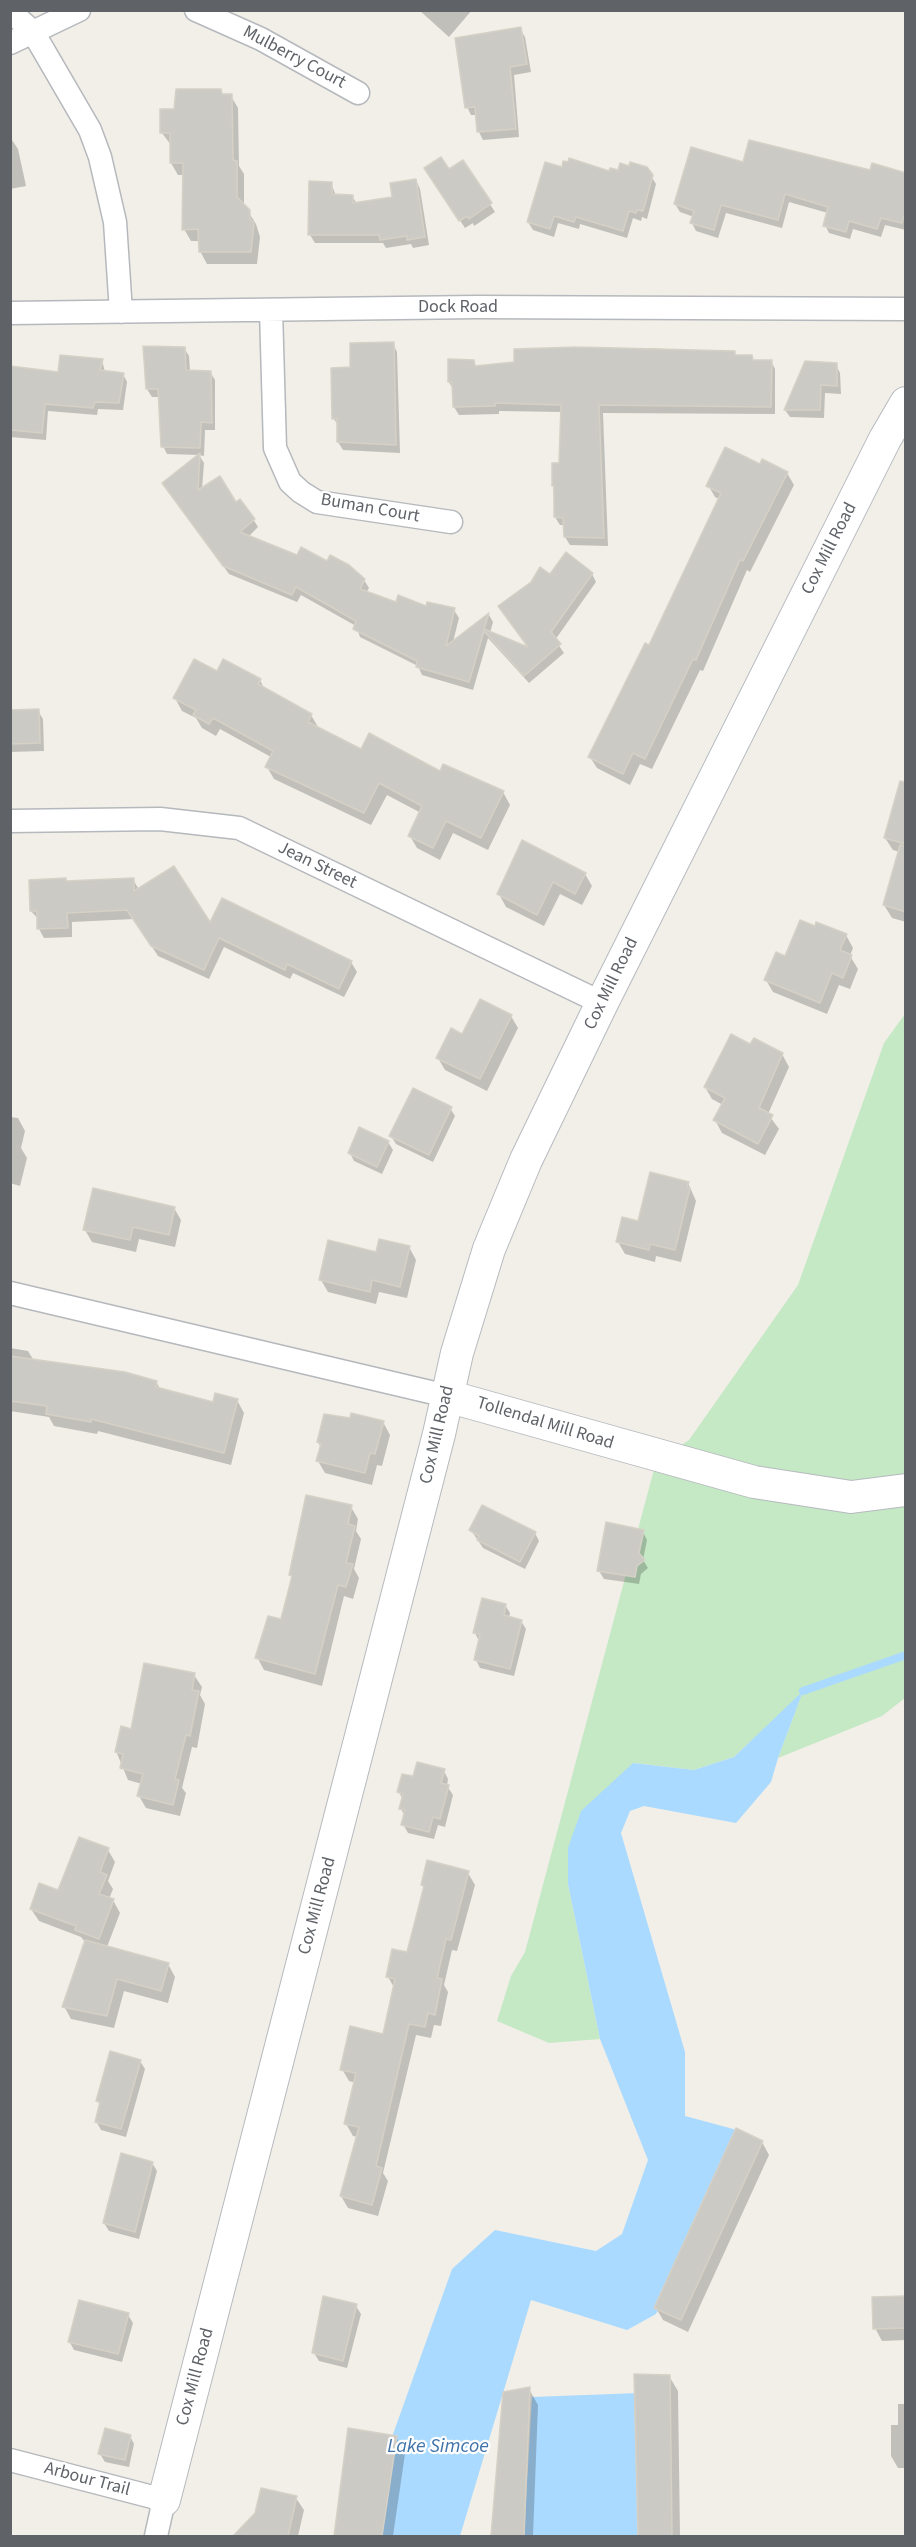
<!DOCTYPE html>
<style>
body{margin:0}
#map{position:relative;width:916px;height:2547px;overflow:hidden;background:#f1efe8;font-family:"Source Sans 3",sans-serif}
canvas{display:block}
.frame{position:absolute;inset:0;border:12px solid #5f6368;pointer-events:none}
</style>
<div id="map">
<canvas width="916" height="2547"></canvas>
<div class="frame"></div>
</div>
<script>
const ctx = document.querySelector('canvas').getContext('2d');
ctx.lineJoin = 'round';
function paint(path, color) { ctx.fillStyle = color; ctx.fill(path, 'evenodd'); }
const shape = rows => new Path2D(rows.map(r => 'M' + r).join(''));
function strokePath(path, color, width, dash) { ctx.strokeStyle = color; ctx.lineWidth = width; ctx.lineCap = dash ? 'butt' : 'round'; ctx.setLineDash(dash || []); ctx.stroke(path); }
function write(font, color, halo, rows, align = 'center') {
  ctx.font = font + ' "Source Sans 3",sans-serif'; ctx.lineWidth = 4.5; ctx.setLineDash([]); ctx.textBaseline = 'middle'; ctx.strokeStyle = halo; ctx.fillStyle = color; for (const [text, x, y, turn = 0] of rows) {
    ctx.save(); ctx.translate(x, y); ctx.rotate((+turn || 0) * Math.PI / 180); ctx.textAlign = isNaN(turn) ? turn : align; if (halo) ctx.strokeText(text, 0, 0); ctx.fillText(text, 0, 0); ctx.restore();
  }
}
paint(shape([
 [905,1014,905,1698,882,1716,778,1758,802,1693,734,1757,694,1770,633,1763,568,1884,600,2039,549,2043,497,2021,511,1976,525,1952,656,1462,689,1440,798,1285,884,1043]
]), '#c5e8c5');
paint(shape([
 [803,1691,778,1758,771,1782,736,1823,644,1806,630,1811,621,1833,685,2052,685,2116,748,2133,656,2314,627,2330,531,2300,460,2536,378,2536,392,2437,452,2269,495,2230,596,2251,622,2234,648,2160,600,2039,568,1884,568,1848,581,1811,633,1763,694,1770,734,1757],
 [639,2393,639,2536,524,2536,532,2397]
]), '#aadaff');
paint(shape([
 [419,10,472,10,449,37],
 [520,29,525,37,531,72,514,75,519,137,483,140,479,132,477,115,471,115,467,107],
 [220,90,224,96,231,96,238,108,239,166,244,174,244,205,256,224,260,237,257,264,207,264,200,251,200,241,191,241,184,229,184,175,178,175,171,163,171,145,162,133,175,110],
 [10,137,18,149,26,186,10,189],
 [463,162,495,212,474,226,473,223,465,228,431,177,449,171],
 [744,164,906,175,906,230,885,225,881,237,853,229,850,239,829,233,825,225,828,213,789,202,782,228,726,213,718,238,696,231,692,223,694,217,680,212,675,204],
 [563,169,651,176,656,184,647,219,642,217,641,221,633,218,627,238,580,224,579,229,558,223,554,237,533,230,528,222],
 [416,180,420,189,429,245,413,248,411,244,386,248,383,243,315,243,310,235,331,183,336,196,352,196,357,204,393,199],
 [393,344,397,352,400,453,343,450,338,442,339,427,334,419],
 [184,348,189,356,190,372,210,372,215,380,215,430,205,430,204,456,199,455,204,463,202,489,236,504,253,519,258,527,248,537,364,580,369,588,366,593,397,604,454,610,459,618,453,642,489,615,493,622,490,633,530,649,550,576,592,574,596,582,555,640,564,653,529,683,488,638,473,690,422,675,418,666,360,637,356,626,301,595,297,602,229,574,164,484,199,455,167,454,163,446,160,397,152,397,147,389],
 [645,348,734,352,736,356,751,356,754,361,771,361,775,369,775,414,603,413,608,546,570,545,565,537,564,525,560,525,555,517,553,485,560,465,562,412,499,411,499,414,459,415,454,407,454,391,449,382,449,361,473,361,477,367,516,363,516,350],
 [102,360,105,372,123,374,127,382,123,410,98,409,97,415,48,411,46,440,10,437,10,376,59,374],
 [836,365,840,373,841,394,825,393,824,418,790,417,785,410],
 [761,466,787,473,794,485,750,572,747,570,703,671,700,670,652,769,640,764,630,785,597,768,590,757,649,647,719,499,715,497,708,485],
 [217,673,260,680,265,690,311,715,318,727,361,751,503,792,510,805,488,850,453,833,440,860,417,848,410,836,421,813,387,795,371,825,274,779,267,767,271,757,220,729,216,736,202,728,196,718,182,711,175,698],
 [38,711,43,719,44,751,10,752,10,712],
 [906,811,906,922,892,918,884,905,900,852,893,850,885,838],
 [522,842,585,874,592,886,582,905,560,894,544,926,506,907,499,894],
 [133,879,139,890,210,925,351,962,357,972,344,997,293,973,290,979,224,947,209,979,158,956,134,919,72,922,72,937,44,938,39,929,39,920,31,911,67,883],
 [846,935,853,948,850,956,858,969,850,989,839,985,827,1014,773,992,766,980,786,958],
 [511,1016,518,1028,487,1091,445,1070,438,1058],
 [751,1046,782,1054,789,1067,768,1114,779,1129,765,1155,722,1133,715,1120,723,1105,712,1099,705,1087],
 [450,1108,455,1116,433,1162,396,1144,391,1136],
 [10,1117,18,1118,25,1131,21,1148,27,1158,20,1186,10,1183],
 [388,1142,393,1150,382,1174,354,1161,350,1153],
 [688,1183,696,1201,681,1262,656,1256,655,1262,625,1254,618,1242],
 [174,1208,181,1220,175,1247,139,1239,136,1252,92,1242,85,1230],
 [409,1247,416,1260,407,1298,379,1292,376,1304,328,1292,321,1280,377,1253],
 [10,1348,28,1351,34,1361,156,1382,161,1390,214,1404,237,1400,244,1413,231,1465,98,1431,97,1434,54,1426,49,1417,10,1411],
 [383,1422,390,1435,382,1466,377,1465,372,1485,325,1473,318,1461,321,1448,318,1442],
 [351,1507,358,1519,356,1531,361,1539,354,1569,359,1578,353,1599,344,1596,322,1686,264,1670,257,1657,282,1621,293,1579,290,1574],
 [471,1530,535,1533,539,1541,525,1569,483,1548],
 [643,1532,647,1540,643,1560,648,1568,641,1574,639,1584,604,1579,599,1571],
 [505,1605,510,1613,509,1618,521,1621,526,1629,514,1676,480,1668,476,1660,479,1641,475,1633],
 [194,1675,202,1687,200,1695,205,1704,197,1748,192,1747,182,1788,186,1793,180,1816,146,1808,139,1796,142,1784,128,1780,116,1751,132,1731],
 [444,1771,448,1779,447,1786,453,1795,445,1827,438,1825,434,1839,408,1833,403,1824,405,1816,401,1809,403,1800,399,1792,414,1778],
 [108,1850,115,1862,108,1881,113,1889,109,1899,113,1900,120,1913,107,1947,168,1964,175,1977,168,2003,124,1991,114,2028,71,2019,64,2006,85,1942,81,1937,39,1921,31,1909,59,1892],
 [468,1873,475,1885,457,1951,452,1950,444,1985,448,1992,441,2026,434,2025,431,2038,416,2035,383,2173,388,2181,378,2216,348,2208,341,2196,358,2137,353,2136,346,2124,356,2083,349,2081,342,2069,384,2036,395,1989,388,1977,408,1954,425,1890,422,1885],
 [140,2061,145,2069,126,2137,101,2130,96,2121,101,2106,97,2101],
 [762,2142,769,2155,688,2332,663,2320,656,2308],
 [152,2163,157,2171,139,2239,109,2231,104,2223],
 [325,2298,356,2306,361,2314,347,2368,319,2361,314,2353],
 [906,2298,906,2340,882,2341,875,2328],
 [128,2315,133,2323,122,2362,74,2350,69,2341],
 [635,2376,669,2376,678,2391,680,2536,640,2536],
 [529,2389,538,2405,533,2536,490,2536],
 [898,2404,906,2404,906,2468,898,2468,891,2456,891,2425,898,2425],
 [350,2430,396,2437,405,2454,393,2536,335,2536],
 [130,2436,134,2444,129,2467,105,2462,100,2454],
 [296,2498,304,2510,298,2536,235,2536,256,2513]
]), '#0003');
strokePath(shape([
 [803,1691,906,1655]
]), '#aadaff', 8);
const building = shape([
 [521,27,527,64,510,67,516,129,477,132,475,107,465,108,455,38,521,27],
 [176,89,221,89,222,94,232,94,233,160,237,161,237,197,250,210,250,219,254,223,251,252,199,252,198,229,182,230,183,163,170,163,170,133,160,133,160,109,174,109,176,89],
 [749,140,870,170,872,163,906,173,906,210,902,223,881,218,877,229,849,221,846,232,823,226,828,207,785,194,778,220,721,205,714,230,690,223,694,211,674,204,691,147,743,162,749,140],
 [441,157,449,169,463,160,492,203,469,219,467,216,459,221,424,168,441,157],
 [569,158,609,171,610,168,618,170,620,163,629,166,630,162,647,167,653,175,643,211,637,210,636,213,629,211,623,231,576,217,574,222,554,216,550,229,527,222,545,162,562,167,563,161,568,162,569,158],
 [416,179,425,237,407,240,407,236,380,240,379,235,308,235,309,181,332,182,332,194,353,195,353,203,392,197,390,183,416,179],
 [394,342,396,445,337,442,337,419,332,419,331,368,350,367,350,343,394,342],
 [143,346,185,347,186,370,211,371,212,423,201,422,200,448,161,447,158,389,146,389,143,346],
 [577,347,735,351,735,355,752,355,753,360,772,360,771,407,599,405,604,538,564,537,563,518,554,517,554,486,552,486,552,463,559,463,561,405,495,403,495,406,453,407,452,382,448,382,448,359,474,360,475,366,514,362,514,349,577,347],
 [60,355,103,359,100,370,124,373,119,403,95,402,93,408,45,404,42,433,10,430,10,366,58,372,60,355],
 [805,361,837,363,837,386,821,385,820,410,784,410,805,361],
 [725,447,760,464,762,459,788,472,743,561,740,560,696,660,693,659,645,759,633,753,623,774,588,757,645,643,649,645,721,493,706,486,725,447],
 [200,453,198,490,220,476,236,502,240,499,255,519,240,532,297,555,301,547,327,561,330,555,349,565,365,579,360,589,396,602,398,595,426,606,427,602,455,608,446,646,489,613,484,629,528,647,498,606,531,582,540,567,550,574,566,552,593,573,551,632,561,644,524,676,484,631,469,682,416,667,417,661,353,629,356,621,296,587,292,595,223,566,162,483,200,453],
 [194,659,217,671,223,659,261,679,258,684,312,714,308,722,361,749,369,733,440,771,443,764,504,791,481,838,446,821,433,848,408,836,422,806,379,783,364,813,265,767,273,751,213,718,209,724,193,715,196,710,173,698,194,659],
 [39,709,40,743,10,744,10,710,39,709],
 [900,781,906,782,906,844,884,838,900,781],
 [522,840,586,873,575,894,553,882,537,915,497,894,522,840],
 [900,845,906,846,906,912,883,905,900,845],
 [174,866,210,922,222,898,352,961,339,989,287,964,285,970,219,938,204,970,151,946,127,910,67,913,68,928,37,929,37,911,30,911,29,880,66,878,66,881,134,878,134,891,174,866],
 [800,920,815,926,816,922,847,934,840,950,852,955,843,978,832,973,820,1003,764,980,776,952,785,956,800,920],
 [480,999,512,1015,480,1079,436,1058,451,1028,462,1034,480,999],
 [731,1034,750,1044,754,1038,783,1053,759,1108,773,1115,758,1144,713,1120,725,1098,704,1087,731,1034],
 [413,1088,452,1107,429,1155,389,1136,413,1088],
 [359,1127,389,1141,377,1167,348,1153,359,1127],
 [650,1172,689,1182,687,1187,690,1188,675,1250,650,1244,649,1250,616,1242,622,1217,638,1221,650,1172],
 [93,1188,175,1207,169,1235,133,1227,130,1240,83,1230,93,1188],
 [379,1239,410,1246,400,1287,372,1280,370,1292,319,1280,328,1240,376,1252,379,1239],
 [10,1356,125,1372,157,1381,156,1387,213,1402,215,1393,238,1399,224,1453,91,1419,91,1422,46,1414,47,1406,10,1401,10,1356],
 [351,1413,384,1421,375,1454,370,1453,365,1473,316,1461,321,1444,317,1442,324,1414,350,1418,351,1413],
 [306,1495,352,1505,348,1524,355,1526,346,1563,353,1564,346,1587,338,1585,315,1674,255,1658,268,1616,281,1619,292,1576,289,1575,306,1495],
 [482,1505,536,1532,520,1562,477,1540,479,1536,469,1530,482,1505],
 [606,1522,644,1530,639,1553,645,1560,637,1566,635,1577,597,1571,606,1522],
 [482,1598,506,1604,504,1615,522,1620,510,1669,474,1660,480,1634,473,1633,482,1598],
 [144,1663,195,1673,192,1690,199,1691,190,1736,186,1735,175,1779,179,1780,173,1805,137,1796,143,1774,120,1768,123,1754,115,1752,121,1726,131,1729,144,1663],
 [417,1762,445,1769,441,1783,449,1785,440,1819,433,1817,429,1832,401,1825,405,1810,399,1809,403,1794,397,1792,402,1774,413,1776,417,1762],
 [79,1837,109,1848,100,1872,107,1875,99,1894,114,1899,99,1939,75,1930,76,1926,30,1909,39,1883,58,1890,79,1837],
 [427,1860,469,1871,451,1940,446,1939,437,1978,442,1979,435,2015,428,2013,425,2027,409,2024,376,2166,382,2168,372,2205,340,2196,359,2127,344,2124,356,2073,340,2070,350,2026,383,2034,395,1979,386,1977,392,1949,407,1952,424,1886,421,1885,427,1860],
 [85,1940,169,1963,161,1991,117,1979,107,2016,62,2007,85,1940],
 [110,2051,141,2060,121,2129,95,2122,100,2102,96,2101,110,2051],
 [736,2128,763,2141,681,2320,654,2308,736,2128],
 [121,2153,153,2162,135,2232,103,2223,121,2153],
 [323,2296,357,2304,343,2361,312,2353,323,2296],
 [906,2296,906,2328,873,2329,872,2297,906,2296],
 [79,2300,129,2313,118,2354,68,2342,79,2300],
 [634,2374,670,2375,672,2536,638,2536,634,2374],
 [530,2387,524,2536,491,2536,503,2392,530,2387],
 [105,2428,131,2435,125,2460,98,2454,105,2428],
 [348,2428,397,2436,382,2536,334,2536,348,2428],
 [261,2488,297,2496,288,2536,233,2536,255,2513,261,2488]
]);
paint(building, '#cccac5');
strokePath(building, '#d6d1c6', 1.5);
const street = shape([
 [196,10,261,39,358,93],
 [10,11,33,32,90,130,100,157,115,222,121,312],
 [10,43,79,10],
 [271,310,275,448,290,482,301,492,317,502,451,522],
 [10,313,477,307,906,309],
 [10,821,160,819,239,828,602,1003],
 [10,1293,447,1396],
 [10,2460,164,2500,156,2536]
]);
const secondary = shape([
 [447,1396,754,1482,851,1497,906,1490],
 [164,2500,439,1434,457,1353,489,1249,526,1160,602,1003,885,439,906,403]
]);
strokePath(street, '#b5b8bc', 25);
strokePath(secondary, '#b6babf', 34);
strokePath(street, '#fff', 22);
strokePath(secondary, '#fff', 32);
write('18px', '#5f6368', '#fff', [
 ["Mulberry Court",294,58,28],
 ["Dock Road",458,308],
 ["Buman Court",370,509,10],
 ["Cox Mill Road",830,549,-63],
 ["Jean Street",317,866,26],
 ["Cox Mill Road",612,984,-64],
 ["Tollendal Mill Road",545,1424,17],
 ["Cox Mill Road",438,1435,-77],
 ["Cox Mill Road",318,1906,-75],
 ["Cox Mill Road",196,2377,-75],
 ["Arbour Trail",87,2480,15]
]);
write('italic 20px', '#4174aa', '#fff', [
 ["Lake Simcoe",438,2448]
]);
</script>
